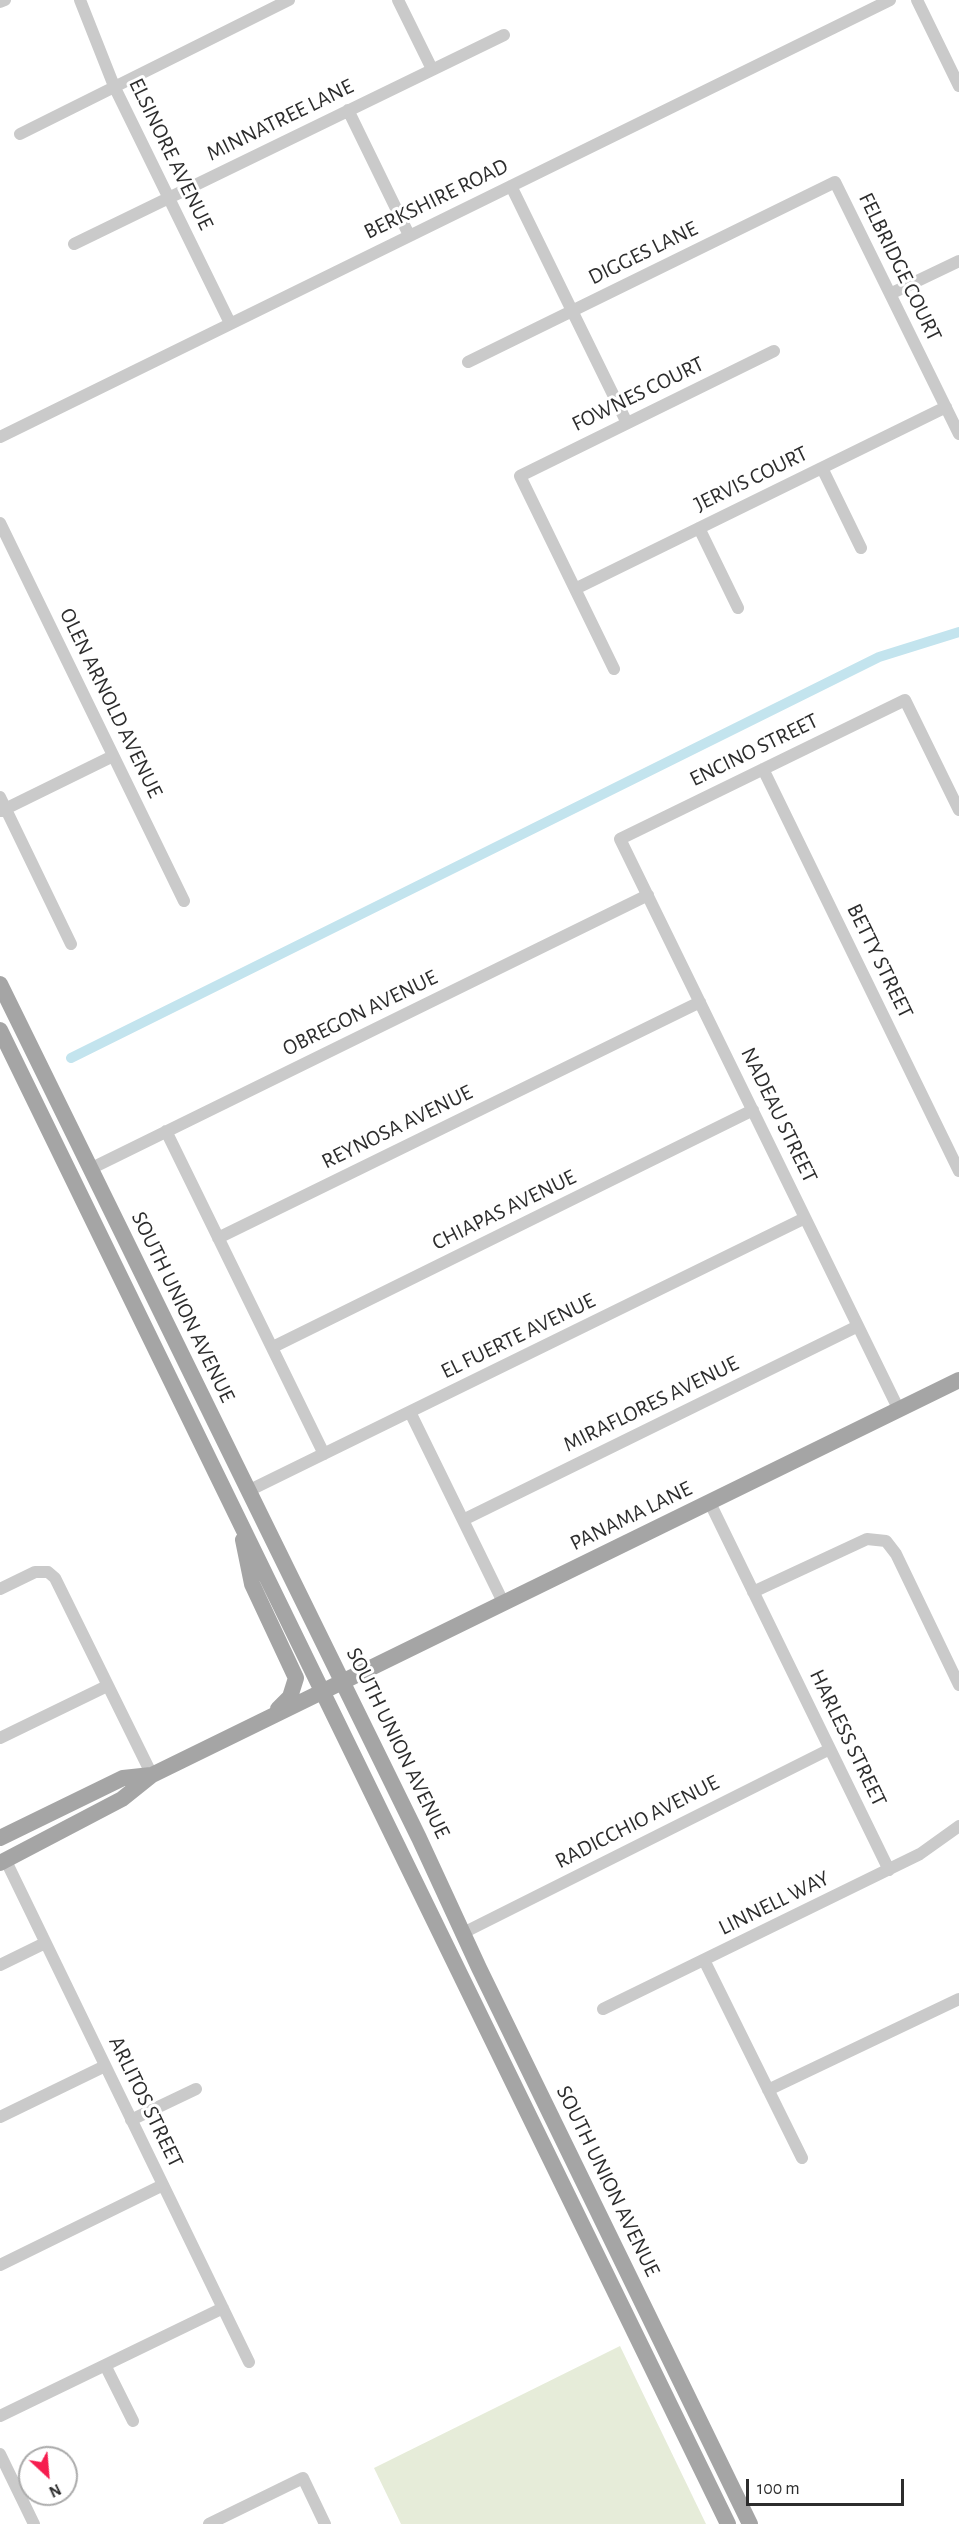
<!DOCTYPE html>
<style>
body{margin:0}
#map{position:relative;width:959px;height:2524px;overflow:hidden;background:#fff;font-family:"Alegreya Sans",sans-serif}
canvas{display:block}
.north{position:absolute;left:18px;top:2446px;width:60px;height:60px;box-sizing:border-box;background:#fff;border:2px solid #ababab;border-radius:50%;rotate:154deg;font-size:16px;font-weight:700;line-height:24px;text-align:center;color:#2d2d2d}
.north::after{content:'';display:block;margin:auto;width:21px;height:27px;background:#f61d4f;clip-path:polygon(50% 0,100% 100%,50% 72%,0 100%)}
.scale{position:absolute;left:746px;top:2479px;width:158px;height:27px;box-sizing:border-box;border:3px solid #2d2d2d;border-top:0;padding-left:8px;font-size:18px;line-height:21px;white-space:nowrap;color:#2d2d2d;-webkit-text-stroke:4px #fff;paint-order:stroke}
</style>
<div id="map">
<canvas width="959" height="2524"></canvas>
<div class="north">N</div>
<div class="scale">100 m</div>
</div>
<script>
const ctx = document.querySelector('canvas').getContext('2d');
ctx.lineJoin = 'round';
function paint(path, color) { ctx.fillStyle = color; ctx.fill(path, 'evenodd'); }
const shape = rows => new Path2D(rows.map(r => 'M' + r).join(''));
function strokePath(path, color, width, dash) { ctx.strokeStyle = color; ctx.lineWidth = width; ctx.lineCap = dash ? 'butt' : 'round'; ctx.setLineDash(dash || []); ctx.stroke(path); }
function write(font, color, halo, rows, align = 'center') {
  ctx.font = font + ' "Alegreya Sans",sans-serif'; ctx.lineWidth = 6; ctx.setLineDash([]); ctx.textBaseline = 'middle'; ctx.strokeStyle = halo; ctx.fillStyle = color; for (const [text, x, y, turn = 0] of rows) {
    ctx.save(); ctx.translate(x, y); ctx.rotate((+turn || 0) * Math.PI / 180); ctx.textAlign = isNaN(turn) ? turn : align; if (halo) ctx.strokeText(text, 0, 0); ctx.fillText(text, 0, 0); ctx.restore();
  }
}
paint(shape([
 [620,2346,706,2524,401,2524,374,2468]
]), '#e6ecd9');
strokePath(shape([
 [71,1058,879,657,959,632]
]), '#c3e4ee', 10);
strokePath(shape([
 [80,0,114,86,230,323],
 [398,0,432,69],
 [917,0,959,86],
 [0,2,5,0],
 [348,110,409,235],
 [20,134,289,0],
 [511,186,627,423],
 [74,244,504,35],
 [890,294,959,261],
 [468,362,835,182,959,434],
 [0,437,890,0],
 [822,468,861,548],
 [0,523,184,901],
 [699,528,738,608],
 [575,589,946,407],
 [614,669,520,476,774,351],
 [763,769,959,1171],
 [0,797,71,944],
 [1,811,113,756],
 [166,1131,324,1454],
 [90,1169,648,895],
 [218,1238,700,1002],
 [273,1347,753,1110],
 [899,1410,620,839,905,700,959,810],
 [410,1412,504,1604],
 [248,1491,805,1218],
 [710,1503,889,1870],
 [463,1520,858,1326],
 [0,1589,35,1572,48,1572,55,1578,152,1775],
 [753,1592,867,1539,886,1541,896,1554,959,1685],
 [0,1738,107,1686],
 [6,1861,249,2362],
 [463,1933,830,1749],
 [704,1960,802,2158],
 [0,1965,45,1943],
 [603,2009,920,1854,959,1826],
 [768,2090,959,1999],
 [0,2117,105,2066],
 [131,2120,196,2089],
 [0,2265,163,2185],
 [105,2365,133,2421],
 [0,2416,223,2308],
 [0,2454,34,2524],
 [209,2524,303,2478,325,2524]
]), '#cacaca', 12);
strokePath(shape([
 [0,984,419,1838,479,1968,750,2524],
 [0,1030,728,2524],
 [243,1540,252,1584,296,1678,290,1697,278,1709],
 [0,1838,123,1778,151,1775],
 [0,1863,122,1799,152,1775,959,1380]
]), '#a5a5a5', 16);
write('22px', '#2d2d2d', '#fff', [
 ["MINNATREE LANE",280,120,-26],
 ["ELSINORE AVENUE",171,154,64],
 ["BERKSHIRE ROAD",436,199,-26],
 ["DIGGES LANE",643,253,-26],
 ["FELBRIDGE COURT",900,267,64],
 ["FOWNES COURT",638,394,-26],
 ["JERVIS COURT",751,479,-26],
 ["OLEN ARNOLD AVENUE",111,703,64],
 ["ENCINO STREET",754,750,-26],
 ["BETTY STREET",880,961,64],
 ["OBREGON AVENUE",360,1013,-26],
 ["NADEAU STREET",779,1115,64],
 ["REYNOSA AVENUE",397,1127,-26],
 ["CHIAPAS AVENUE",504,1210,-26],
 ["SOUTH UNION AVENUE",183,1307,64],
 ["EL FUERTE AVENUE",518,1336,-26],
 ["MIRAFLORES AVENUE",651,1404,-26],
 ["PANAMA LANE",631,1516,-26],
 ["HARLESS STREET",848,1738,64],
 ["SOUTH UNION AVENUE",398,1743,64],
 ["RADICCHIO AVENUE",637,1822,-27],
 ["LINNELL WAY",774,1903,-26],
 ["ARLITOS STREET",146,2102,64],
 ["SOUTH UNION AVENUE",608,2181,64]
]);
</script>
